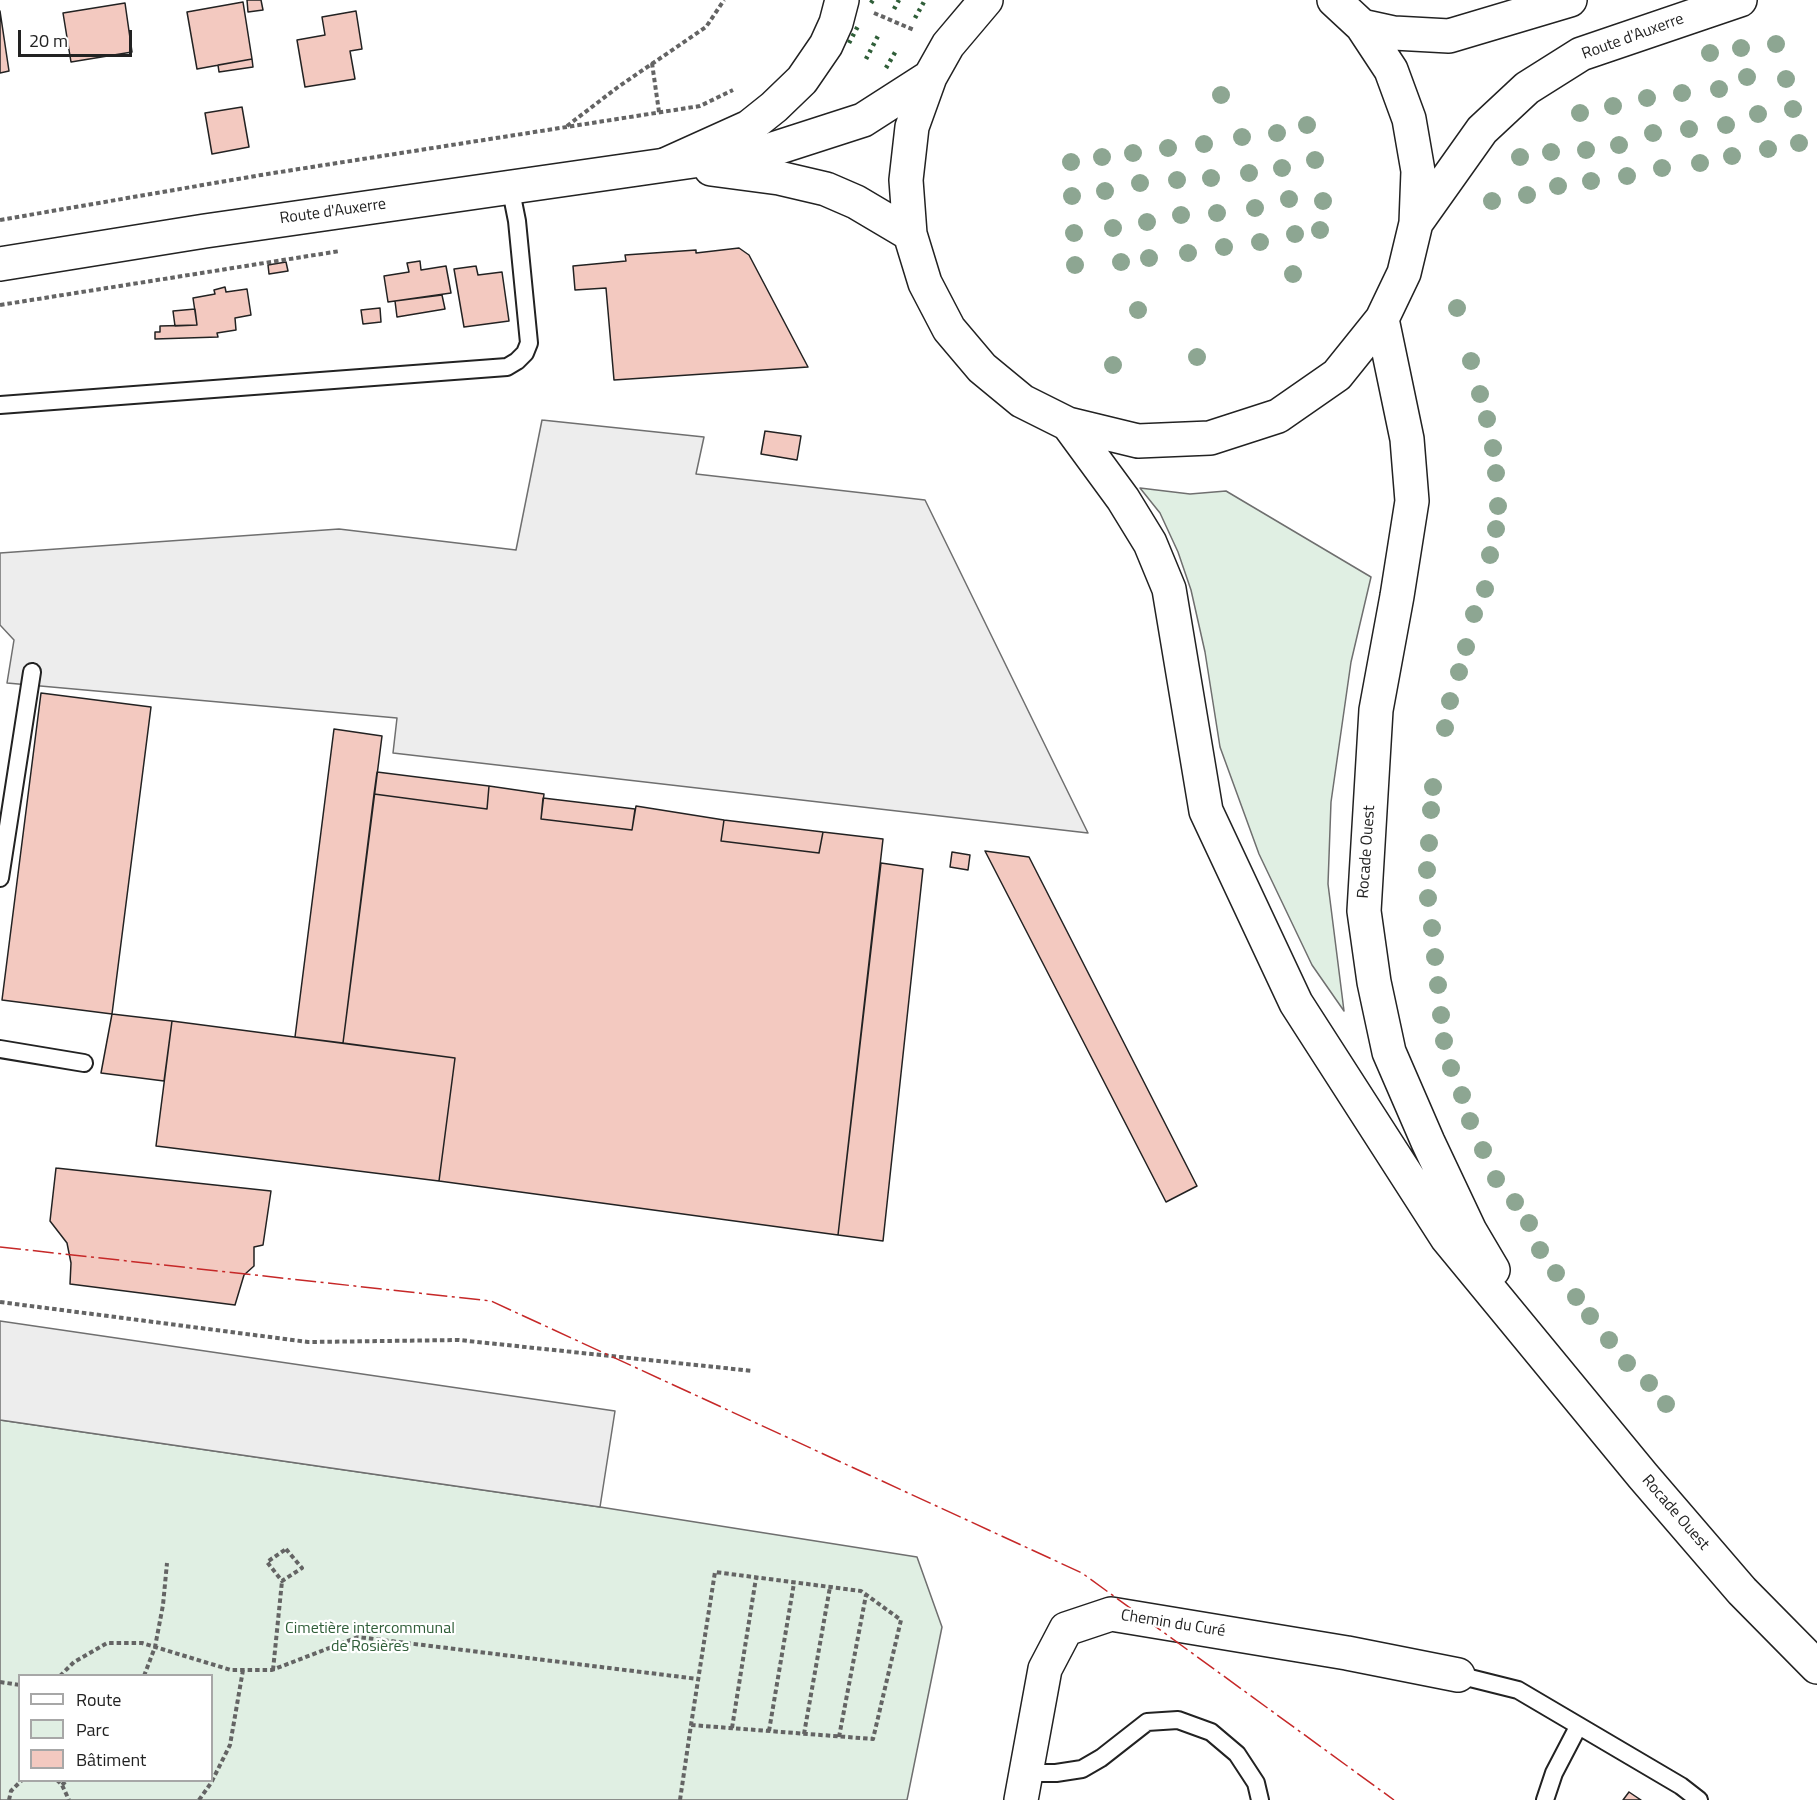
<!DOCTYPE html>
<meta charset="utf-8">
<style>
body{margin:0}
#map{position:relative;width:1817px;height:1800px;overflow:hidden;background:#fff;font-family:"Titillium Web",sans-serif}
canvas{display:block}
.legend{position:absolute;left:18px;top:1674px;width:195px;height:108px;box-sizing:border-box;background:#fff;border:2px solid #a7a7a7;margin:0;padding:8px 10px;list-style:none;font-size:18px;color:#222}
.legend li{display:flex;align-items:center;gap:12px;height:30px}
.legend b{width:30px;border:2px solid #a7a7a7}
.scale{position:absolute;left:18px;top:30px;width:114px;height:27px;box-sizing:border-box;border:3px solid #222;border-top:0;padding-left:8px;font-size:18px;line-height:21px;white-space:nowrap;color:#222;-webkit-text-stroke:4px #fff;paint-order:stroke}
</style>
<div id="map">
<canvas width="1817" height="1800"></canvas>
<ul class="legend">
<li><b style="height:8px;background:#fff"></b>Route</li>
<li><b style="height:16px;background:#e0efe3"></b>Parc</li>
<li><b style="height:16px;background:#f3c9c0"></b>Bâtiment</li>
</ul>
<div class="scale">20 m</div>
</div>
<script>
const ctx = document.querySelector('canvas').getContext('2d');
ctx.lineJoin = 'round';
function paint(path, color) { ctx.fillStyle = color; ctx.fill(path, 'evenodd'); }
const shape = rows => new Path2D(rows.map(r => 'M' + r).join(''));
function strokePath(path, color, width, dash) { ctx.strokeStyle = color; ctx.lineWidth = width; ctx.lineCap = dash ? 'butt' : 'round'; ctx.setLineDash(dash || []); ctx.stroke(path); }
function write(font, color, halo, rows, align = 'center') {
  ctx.font = font + ' "Titillium Web",sans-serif'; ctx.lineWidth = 4.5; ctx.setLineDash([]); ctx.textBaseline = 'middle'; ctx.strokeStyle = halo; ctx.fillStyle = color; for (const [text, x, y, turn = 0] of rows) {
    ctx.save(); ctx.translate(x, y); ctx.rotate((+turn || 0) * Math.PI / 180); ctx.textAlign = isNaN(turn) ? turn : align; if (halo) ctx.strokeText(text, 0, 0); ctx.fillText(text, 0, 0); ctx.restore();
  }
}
const green = shape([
 [1140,488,1190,494,1226,491,1371,577,1351,662,1331,802,1328,884,1344,1011,1312,965,1259,854,1220,747,1205,652,1191,590,1178,552,1160,513,1140,488],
 [0,1420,600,1507,917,1557,942,1627,907,1800,0,1800,0,1420],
 [20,1676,212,1676,212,1780,20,1780,20,1676]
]);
paint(green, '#e0efe3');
strokePath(green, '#6f6f6f', 1.5);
const parking = shape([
 [542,420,704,437,696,474,925,500,1088,833,393,753,397,718,7,683,14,640,0,625,0,553,339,529,516,550,542,420],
 [0,1321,615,1411,600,1507,0,1420,0,1321]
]);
paint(parking, '#ededed');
strokePath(parking, '#6f6f6f', 1.5);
const building = shape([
 [247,0,261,0,263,10,248,12,247,0],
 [243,2,252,59,197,69,187,12,243,2],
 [125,3,132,52,71,62,63,13,125,3],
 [0,11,9,71,0,73,0,11],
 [356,11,362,49,350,51,355,79,305,87,297,40,325,35,322,17,356,11],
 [252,59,253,67,219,72,218,65,252,59],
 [242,107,249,147,212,154,205,113,242,107],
 [739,248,749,255,808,367,614,380,606,288,575,290,573,266,626,261,625,255,696,250,696,253,739,248],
 [420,261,421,270,446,266,451,293,388,302,384,276,409,272,407,263,420,261],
 [286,262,288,271,269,274,268,265,286,262],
 [476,266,478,275,502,272,509,321,464,327,454,269,476,266],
 [225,287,226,292,247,289,251,315,235,318,236,330,217,333,218,337,155,339,155,332,160,332,160,326,197,325,193,298,215,294,214,290,225,287],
 [442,295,445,309,397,317,395,301,442,295],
 [380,308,381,322,363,324,361,310,380,308],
 [195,309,197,325,175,326,173,311,195,309],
 [765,431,801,436,797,460,761,454,765,431],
 [41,693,151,707,112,1014,2,1000,41,693],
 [334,729,382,736,343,1043,295,1037,334,729],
 [377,772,489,786,487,809,374,794,377,772],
 [489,786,544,794,541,819,632,830,636,806,724,820,721,841,819,853,823,832,883,839,838,1235,439,1181,455,1058,343,1043,374,794,487,809,489,786],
 [543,798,635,809,632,830,541,819,543,798],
 [724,820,823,832,819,853,721,841,724,820],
 [985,851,1029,857,1197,1186,1166,1202,985,851],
 [952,852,970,855,968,870,950,867,952,852],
 [881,863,923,869,883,1241,838,1235,881,863],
 [112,1014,172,1021,164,1081,101,1073,112,1014],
 [172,1021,455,1058,439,1181,156,1146,172,1021],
 [56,1168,271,1191,263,1245,254,1247,254,1266,244,1275,235,1305,70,1284,71,1263,67,1243,50,1221,56,1168],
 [1629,1792,1641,1800,1623,1800,1629,1792]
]);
paint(building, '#f3c9c0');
strokePath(building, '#222', 1.5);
const lane = shape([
 [0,405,507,367,517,361,525,353,529,343,517,221,510,186],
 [0,878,32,672],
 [0,1049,84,1063],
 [1458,1675,1518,1690,1681,1786,1699,1800],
 [1027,1773,1056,1773,1082,1769,1101,1758,1147,1722,1178,1720,1211,1732,1237,1754,1256,1783,1260,1800],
 [1545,1800,1554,1773,1578,1727]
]);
const street = shape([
 [1021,1800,1045,1669,1066,1629,1111,1614,1347,1653,1458,1675]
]);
const primary = shape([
 [986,0,948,45,930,77,912,127,906,180,910,234,925,283,949,329,982,368,1022,401,1068,424,1138,441,1210,438,1278,416,1337,375,1382,319,1404,273,1416,223,1418,171,1409,119,1391,70,1362,26,1334,0],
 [1362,26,1394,33,1449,36,1570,0],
 [711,169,779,178,826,189,856,202,910,234],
 [1416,223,1482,130,1527,88,1581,54,1740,0],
 [0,264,205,231,770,150,863,120,930,77],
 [1382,319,1407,439,1412,501,1397,596,1376,710,1364,911,1374,982,1389,1052,1428,1142,1470,1231,1493,1270],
 [1068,424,1123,499,1150,543,1169,589,1206,811,1296,1003,1447,1238,1643,1476,1742,1591,1817,1667]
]);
const highway = shape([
 [667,164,749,127,774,107,802,80,826,45,836,23,842,0]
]);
strokePath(lane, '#222', 20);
strokePath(street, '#222', 36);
strokePath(primary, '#222', 36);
strokePath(highway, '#222', 36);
strokePath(shape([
 [874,13,914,30],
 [652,63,659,112],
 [567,126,618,87,706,27,724,0],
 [0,220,261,175,700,106,733,90],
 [0,305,340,251],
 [0,1302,308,1342,459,1340,753,1371],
 [286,1549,302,1568,282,1581,267,1562,286,1549],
 [273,1670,282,1581],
 [60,1676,74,1662,107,1643,142,1643,231,1670,272,1670,358,1637,698,1679],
 [144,1676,155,1647,163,1605,167,1563],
 [0,1682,20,1685],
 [732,1728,756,1578],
 [769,1731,794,1583],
 [804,1734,830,1587],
 [839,1737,866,1595],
 [57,1780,62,1785,69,1800],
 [62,1785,67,1780],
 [9,1800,11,1791,22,1780],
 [199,1800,211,1783,230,1745,243,1670],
 [680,1800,691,1725,715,1572,861,1591,901,1620,873,1739,691,1725]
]), '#646464', 4, [4.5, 3]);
strokePath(lane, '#fff', 16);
strokePath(street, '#fff', 33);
strokePath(primary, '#fff', 33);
strokePath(highway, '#fff', 33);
strokePath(shape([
 [871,3,873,0],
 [894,9,899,0],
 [915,18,925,0],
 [849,43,858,26],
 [866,59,879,34],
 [886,68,897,49]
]), '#2f5e38', 4.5, [3, 4.5]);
strokePath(shape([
 [0,1247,491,1301,1082,1573,1394,1800]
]), '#c62828', 1.5, [21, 4.5, 3, 4.5]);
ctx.fillStyle = '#8da692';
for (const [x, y] of [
 [1776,44],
 [1741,48],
 [1710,53],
 [1747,77],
 [1786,79],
 [1719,89],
 [1682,93],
 [1221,95],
 [1647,98],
 [1613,106],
 [1793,109],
 [1580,113],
 [1758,114],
 [1307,125],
 [1726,125],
 [1689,129],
 [1277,133],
 [1653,133],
 [1242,137],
 [1799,143],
 [1204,144],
 [1619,145],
 [1168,148],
 [1768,149],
 [1586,150],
 [1551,152],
 [1133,153],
 [1732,156],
 [1102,157],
 [1520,157],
 [1315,160],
 [1071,162],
 [1700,163],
 [1282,168],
 [1662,168],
 [1249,173],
 [1627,176],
 [1211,178],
 [1177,180],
 [1591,181],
 [1140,183],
 [1558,186],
 [1105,191],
 [1527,195],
 [1072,196],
 [1289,199],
 [1323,201],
 [1492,201],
 [1255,208],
 [1217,213],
 [1181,215],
 [1147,222],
 [1113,228],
 [1320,230],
 [1074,233],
 [1295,234],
 [1260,242],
 [1224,247],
 [1188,253],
 [1149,258],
 [1121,262],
 [1075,265],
 [1293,274],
 [1457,308],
 [1138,310],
 [1197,357],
 [1471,361],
 [1113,365],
 [1480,394],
 [1487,419],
 [1493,448],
 [1496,473],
 [1498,506],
 [1496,529],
 [1490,555],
 [1485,589],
 [1474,614],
 [1466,647],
 [1459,672],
 [1450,701],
 [1445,728],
 [1433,787],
 [1431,810],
 [1429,843],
 [1427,870],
 [1428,898],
 [1432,928],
 [1435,957],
 [1438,985],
 [1441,1015],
 [1444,1041],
 [1451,1068],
 [1462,1095],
 [1470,1121],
 [1483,1150],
 [1496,1179],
 [1515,1202],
 [1529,1223],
 [1540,1250],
 [1556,1273],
 [1576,1297],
 [1590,1316],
 [1609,1340],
 [1627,1363],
 [1649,1383],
 [1666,1404]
]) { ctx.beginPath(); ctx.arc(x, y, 9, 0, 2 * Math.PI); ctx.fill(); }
write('16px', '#222', '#fff', [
 ["Route d'Auxerre",1633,37,-20],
 ["Route d'Auxerre",333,212,-8],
 ["Rocade Ouest",1367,852,-86],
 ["Rocade Ouest",1675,1513,49],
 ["Chemin du Curé",1173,1624,9]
]);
write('16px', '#2f5e38', '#fff', [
 ["Cimetière intercommunal",370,1629],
 ["de Rosières",370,1647]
]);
</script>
